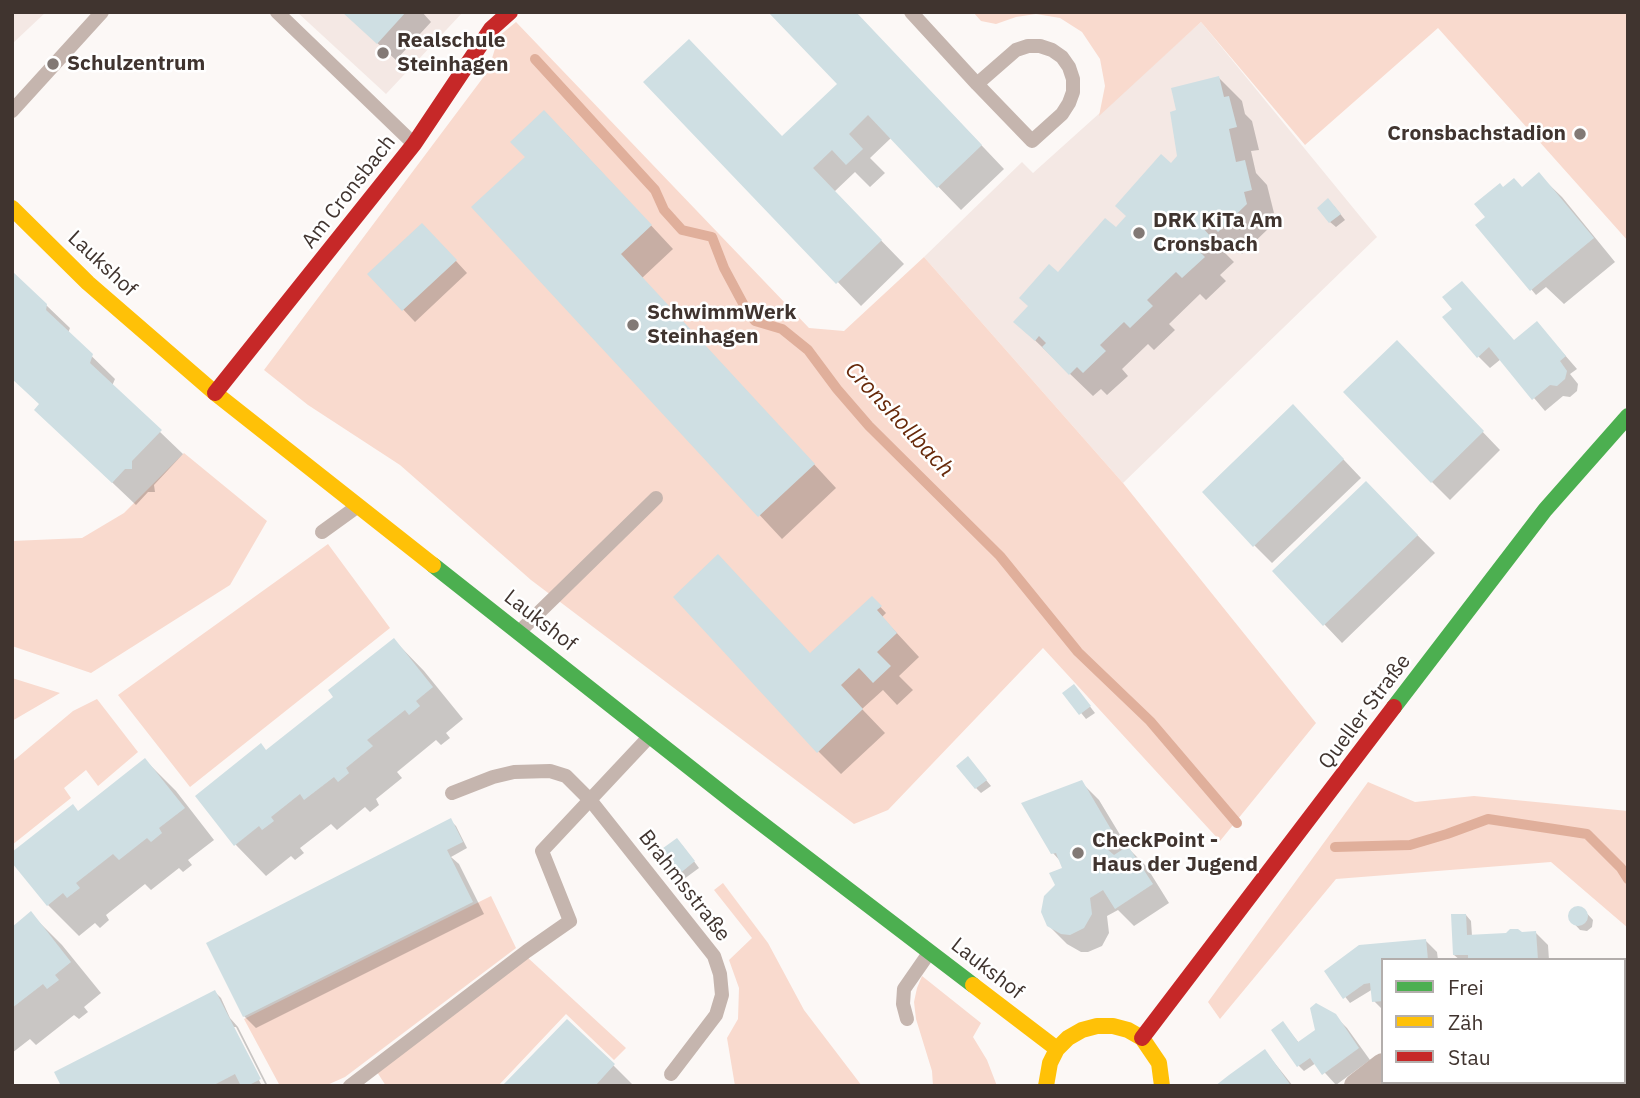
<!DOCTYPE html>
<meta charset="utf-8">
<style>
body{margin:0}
#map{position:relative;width:1640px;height:1098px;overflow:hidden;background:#fcf8f6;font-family:"IBM Plex Sans",sans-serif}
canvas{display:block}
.frame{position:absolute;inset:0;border:14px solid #40342f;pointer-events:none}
.legend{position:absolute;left:1381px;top:958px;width:245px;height:126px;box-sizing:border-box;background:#fff;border:2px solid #b3aeac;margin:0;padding:9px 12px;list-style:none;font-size:21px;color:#40342f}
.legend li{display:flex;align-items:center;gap:14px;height:35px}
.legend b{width:35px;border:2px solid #b3aeac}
</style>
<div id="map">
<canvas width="1640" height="1098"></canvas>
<div class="frame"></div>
<ul class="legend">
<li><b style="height:9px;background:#4caf50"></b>Frei</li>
<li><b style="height:9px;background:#ffc107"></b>Zäh</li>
<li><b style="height:9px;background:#c62828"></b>Stau</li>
</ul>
</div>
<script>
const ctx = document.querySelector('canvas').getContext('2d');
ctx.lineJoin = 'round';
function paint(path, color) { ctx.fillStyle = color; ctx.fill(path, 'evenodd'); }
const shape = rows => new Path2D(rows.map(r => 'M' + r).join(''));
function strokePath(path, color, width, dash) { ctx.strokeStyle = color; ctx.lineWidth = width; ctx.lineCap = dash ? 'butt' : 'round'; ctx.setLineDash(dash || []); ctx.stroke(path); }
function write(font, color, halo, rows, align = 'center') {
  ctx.font = font + ' "IBM Plex Sans",sans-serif'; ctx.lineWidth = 5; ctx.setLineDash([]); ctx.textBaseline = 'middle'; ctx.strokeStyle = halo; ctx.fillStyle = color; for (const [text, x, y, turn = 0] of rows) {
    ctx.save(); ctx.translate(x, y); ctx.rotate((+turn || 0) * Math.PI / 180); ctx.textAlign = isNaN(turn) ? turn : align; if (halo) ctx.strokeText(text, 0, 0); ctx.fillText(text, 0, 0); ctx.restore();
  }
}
paint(shape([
 [12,12,46,12,12,44],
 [297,12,463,12,386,94],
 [1201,22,1377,237,1123,483,924,257,1022,162,1033,173]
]), '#f4e8e4');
paint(shape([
 [973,12,1628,12,1628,241,1438,28,1305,145,1201,22,1099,116,1105,86,1100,59,1082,32,1060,18,1036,14,1016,17,996,24,981,21],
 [516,22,809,328,844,331,924,257,1123,483,1316,723,1220,841,1043,648,888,810,854,824,531,580,400,465,308,405,264,370,488,71,499,36],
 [184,453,267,521,230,585,91,673,12,646,12,541,82,538,124,513],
 [328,544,390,628,190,787,118,695],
 [12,678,60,693,12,721],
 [97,699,138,752,98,786,86,770,64,788,71,798,12,845,12,762,73,711],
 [1368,782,1415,802,1474,796,1628,811,1628,928,1551,862,1336,879,1220,1019,1208,1002],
 [723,883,768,943,804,1010,862,1086,735,1086,727,1038,738,1019,739,988,729,960,752,938,714,890],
 [491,896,516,948,345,1077,325,1086,280,1086,244,1019],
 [527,957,626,1048,614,1060,566,1014,498,1086,386,1086,377,1072],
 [922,976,981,1023,973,1037,987,1060,997,1086,933,1086,932,1071,916,1019,914,1002,917,988]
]), '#f9dace');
paint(shape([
 [343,12,422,12,431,22,396,60],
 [855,12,1004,169,961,210,891,138,870,158,885,173,870,187,855,172,834,192,904,264,861,306,645,82,782,138,840,84],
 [1219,78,1242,101,1245,114,1252,121,1259,150,1251,151,1256,173,1267,185,1274,213,1266,215,1269,228,1242,254,1232,243,1223,251,1234,262,1220,275,1226,281,1206,300,1200,294,1169,324,1175,330,1154,350,1148,344,1122,369,1128,376,1107,395,1101,389,1093,396,1016,322,1058,274,1116,230,1179,156],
 [567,135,673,249,642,278,836,488,782,539,473,207],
 [1539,175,1562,197,1615,262,1564,304,1546,287,1536,295,1531,289,1487,218,1503,189,1522,189],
 [1334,206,1345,220,1336,227,1330,222],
 [434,237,467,273,415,322,370,274],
 [46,305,70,328,68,333,115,379,112,386,183,454,154,485,155,492,148,492,136,505,59,432,41,405],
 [1483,306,1515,342,1537,323,1577,369,1570,374,1578,384,1577,391,1570,397,1563,396,1545,411,1501,359,1490,368,1478,356],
 [1414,360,1500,450,1450,500,1432,482],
 [1310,424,1361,478,1272,563,1254,545],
 [1366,483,1435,553,1342,643,1275,572],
 [872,598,886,613,882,617,919,657,899,676,913,690,897,705,883,690,862,709,885,733,841,774,818,751,811,655],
 [394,640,424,671,463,719,446,733,450,738,441,745,436,740,397,772,402,778,376,799,379,805,370,812,365,807,337,830,331,824,300,848,304,853,295,860,291,856,266,876,236,845,197,796,266,751,336,697],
 [1079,692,1095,713,1086,719,1065,693],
 [145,760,176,791,214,840,188,860,192,865,183,872,179,868,151,890,145,884,106,915,109,920,100,928,95,923,79,936,48,905,79,813],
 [973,764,991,786,981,793,976,788],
 [1081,782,1099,800,1128,848,1146,866,1169,903,1134,926,1118,910,1107,916,1109,933,1102,946,1088,952,1081,952,1067,944,1048,925,1057,886,1064,869,1061,862,1053,853],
 [450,820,456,826,467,848,451,857,459,864,484,914,256,1028,244,1016],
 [682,845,699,868,684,879,679,874],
 [1576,908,1582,908,1593,920,1592,927,1587,931,1580,930,1569,918,1570,911],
 [31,914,62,945,101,993,84,1007,88,1012,79,1019,74,1015,36,1045,30,1039,12,1053,12,929],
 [1466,915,1471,921,1472,936,1536,933,1548,945,1549,960,1460,960,1454,955],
 [1425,940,1437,952,1438,960,1383,960,1383,1010,1374,1001,1373,989,1350,1003,1326,972],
 [215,992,221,998,230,1018,238,1027,268,1086,266,1086,236,1027,232,1027,262,1086,63,1086],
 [1336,1017,1347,1028,1370,1060,1336,1085,1316,1063,1304,1071,1299,1066,1283,1023,1299,1043],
 [567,1021,614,1066,634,1086,506,1086],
 [1265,1051,1293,1086,1218,1086],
 [1534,1082,1606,1082,1602,1086,1536,1086]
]), '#0003');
strokePath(shape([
 [535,59,655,190,664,210,682,230,712,237,724,268,747,311,755,321,782,329,808,350,837,389,869,426,1000,556,1078,652,1150,721,1237,823],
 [1335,847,1410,845,1447,834,1488,819,1587,834,1621,868,1628,879]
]), '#e0af9b', 10);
paint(shape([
 [342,12,406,12,377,44],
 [768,12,856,12,982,145,937,188,868,115,849,134,863,149,846,165,832,150,813,168,882,240,836,284,643,82,689,39,782,136,837,84],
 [1219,76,1224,97,1229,96,1237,127,1229,129,1236,162,1245,160,1252,190,1244,192,1247,204,1218,232,1208,221,1202,227,1212,238,1199,251,1205,257,1182,278,1176,272,1147,300,1153,306,1130,328,1124,322,1100,345,1106,351,1083,373,1077,367,1069,375,1042,347,1046,343,1039,336,1035,341,1013,322,1028,306,1019,298,1049,264,1058,272,1105,218,1116,227,1126,216,1115,206,1161,154,1171,163,1177,156,1170,112,1176,110,1171,88],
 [544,110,652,225,621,254,815,464,758,517,471,207,525,157,510,142],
 [1539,172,1594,238,1530,291,1475,225,1485,217,1474,204,1500,183,1503,187,1514,178,1522,187],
 [1328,198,1341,214,1329,223,1317,208],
 [422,223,457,260,402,311,367,274],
 [12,271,47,304,46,310,93,354,90,363,162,430,132,461,132,469,125,469,112,483,34,410,39,404,12,379],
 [1462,281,1514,340,1537,321,1566,356,1560,361,1567,371,1565,379,1557,386,1550,385,1532,400,1489,347,1477,358,1442,317,1452,309,1442,297],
 [1397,340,1484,431,1431,483,1343,392],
 [1293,404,1344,459,1253,547,1202,492],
 [1366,481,1418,535,1323,626,1272,571],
 [718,554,810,653,872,596,882,606,877,610,897,633,877,652,891,666,873,683,859,668,841,685,863,709,817,753,673,597],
 [394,638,433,687,416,701,420,706,409,715,405,710,367,740,373,746,346,768,349,773,338,782,334,777,304,800,300,794,271,817,274,821,262,830,259,826,234,846,195,796,261,743,266,750,333,697,328,690],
 [1074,684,1091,706,1079,715,1062,693],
 [968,756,987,780,975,789,956,766],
 [145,758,185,808,159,828,162,833,151,842,147,838,119,860,113,854,76,883,80,888,67,898,63,893,47,906,12,863,12,852,73,804,78,811],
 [1082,780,1112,831,1094,838,1114,855,1128,846,1153,884,1115,909,1103,890,1090,898,1092,914,1084,928,1070,935,1061,934,1047,926,1041,912,1044,896,1055,885,1049,873,1062,868,1056,853,1051,854,1021,803],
 [451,818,463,842,447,850,473,902,243,1017,206,943],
 [677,838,695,861,678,875,659,851],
 '1568 916a10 10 0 1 1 20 0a10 10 0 1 1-20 0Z',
 [31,911,71,962,55,975,59,980,47,989,43,984,12,1008,12,927],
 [1451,914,1466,914,1467,935,1506,933,1510,929,1518,929,1522,932,1536,931,1538,960,1468,960,1468,955,1453,955],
 [1426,939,1428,960,1383,960,1383,1001,1372,1002,1370,983,1364,984,1343,999,1324,971,1359,945],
 [215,990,261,1079,247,1086,241,1086,235,1074,212,1086,61,1086,54,1072],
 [1316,1003,1336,1014,1359,1048,1322,1075,1310,1058,1297,1067,1271,1030,1283,1021,1298,1042,1315,1030,1310,1008],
 [567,1019,615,1064,595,1086,502,1086],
 [1265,1049,1291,1086,1215,1086,1229,1075],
 [1436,1082,1469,1082,1472,1086,1436,1086],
 [1532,1082,1578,1082,1573,1086,1534,1086]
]), '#cfdfe3');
strokePath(shape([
 [277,12,414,144],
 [911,12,977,84,1032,141,1062,114,1069,103,1073,92,1073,79,1069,67,1062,57,1052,50,1040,46,1028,46,1016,50,977,84],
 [12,111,102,12],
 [322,532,358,506],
 [520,631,656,498],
 [452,793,493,777,514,772,550,771,566,776,591,801,714,956,720,974,722,995,716,1015,671,1074],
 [907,1019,903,1004,904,989,929,953],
 [350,1086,527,951,570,921,542,851,649,737]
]), '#c5b5ae', 14);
strokePath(shape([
 [1357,1086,1383,1066]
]), '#c5b5ae', 26);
strokePath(shape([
 [433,565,736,804,973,985],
 [1394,707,1545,510,1628,416]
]), '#4caf50', 16);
strokePath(shape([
 [12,208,88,283,215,393,433,565],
 [973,985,1057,1049],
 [1046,1086,1050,1063,1057,1049,1068,1038,1082,1030,1097,1026,1113,1026,1128,1030,1142,1038,1159,1063,1162,1086]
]), '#ffc107', 16);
strokePath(shape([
 [215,393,414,144,491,29,510,12],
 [1142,1038,1394,707]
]), '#c62828', 16);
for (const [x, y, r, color] of [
 [383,53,7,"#827975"],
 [53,64,7,"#827975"],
 [1580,134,7,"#827975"],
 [1139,233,7,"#827975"],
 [633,325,7,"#827975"],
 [1078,853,7,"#827975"]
]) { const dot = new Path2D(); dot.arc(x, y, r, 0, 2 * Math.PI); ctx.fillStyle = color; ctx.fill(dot); strokePath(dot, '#fff', 2.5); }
write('bold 21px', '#40342f', '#fff', [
 ["Realschule",397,41],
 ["Steinhagen",397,65],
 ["Schulzentrum",67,64],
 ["Cronsbachstadion",1566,134,"right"],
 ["DRK KiTa Am",1153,221],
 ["Cronsbach",1153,245],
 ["SchwimmWerk",647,313],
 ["Steinhagen",647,337],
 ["CheckPoint -",1092,841],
 ["Haus der Jugend",1092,865]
], 'left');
write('21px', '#40342f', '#fff', [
 ["Am Cronsbach",349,192,-52],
 ["Laukshof",102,264,43],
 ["Laukshof",540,621,38],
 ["Queller Straße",1365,712,-53],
 ["Brahmsstraße",684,886,52],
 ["Laukshof",987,969,38]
]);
write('italic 23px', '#67290a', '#fff', [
 ["Cronshollbach",899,420,47]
]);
</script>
